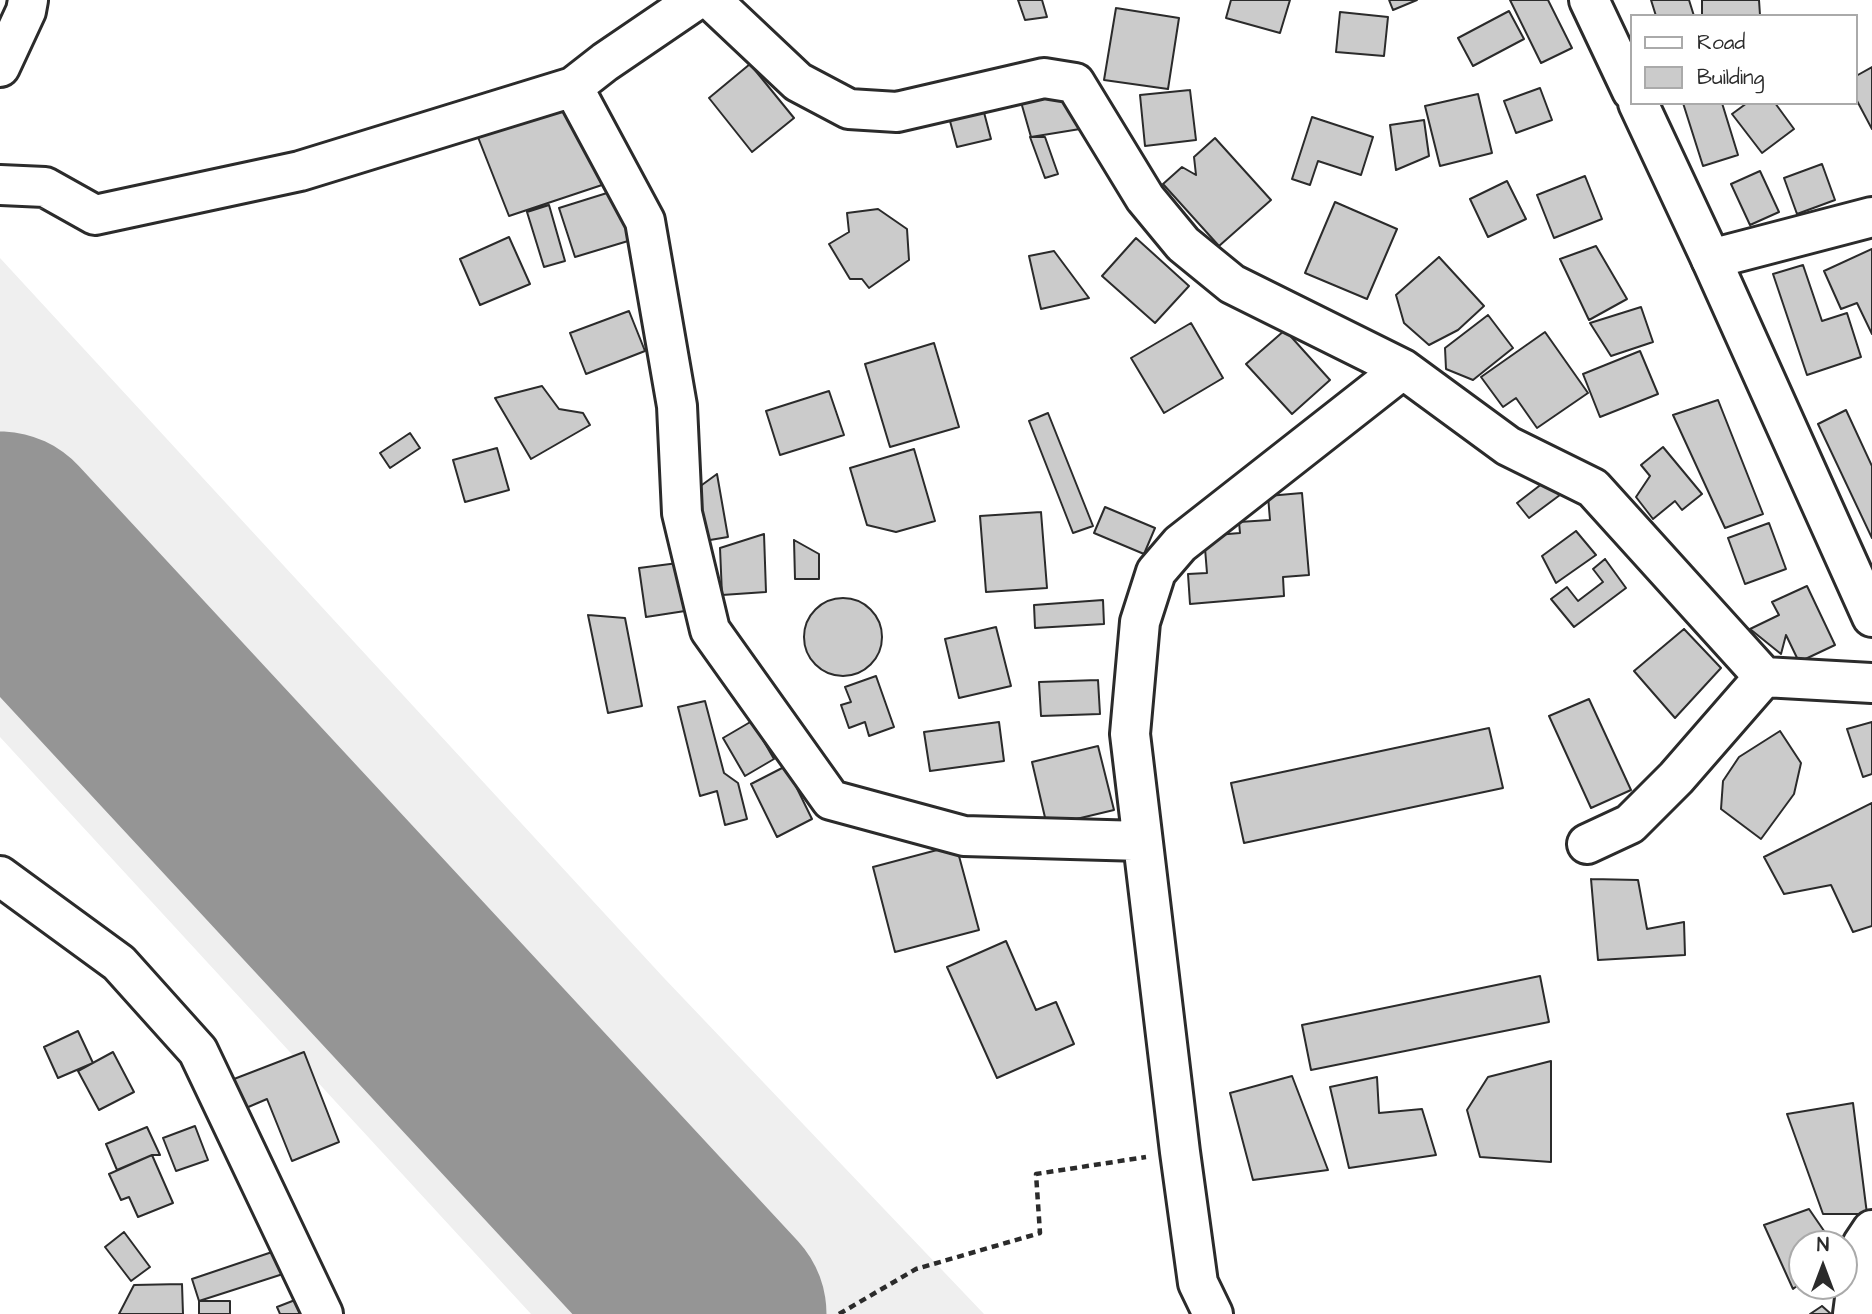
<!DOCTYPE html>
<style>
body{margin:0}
#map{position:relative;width:1872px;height:1314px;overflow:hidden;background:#fff;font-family:"Architects Daughter",sans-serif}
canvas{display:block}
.legend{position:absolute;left:1630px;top:14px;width:228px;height:91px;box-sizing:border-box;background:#fff;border:2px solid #aaa;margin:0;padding:9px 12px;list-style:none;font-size:21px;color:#2b2b2b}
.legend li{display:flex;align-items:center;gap:14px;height:35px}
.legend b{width:35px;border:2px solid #aaa}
.north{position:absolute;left:1788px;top:1230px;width:70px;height:70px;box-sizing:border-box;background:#fff;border:2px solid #aaa;border-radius:50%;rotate:0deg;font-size:19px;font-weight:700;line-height:28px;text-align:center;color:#2b2b2b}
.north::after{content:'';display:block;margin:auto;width:24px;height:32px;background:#2b2b2b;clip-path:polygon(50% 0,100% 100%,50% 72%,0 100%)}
</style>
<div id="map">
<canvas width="1872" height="1314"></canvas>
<ul class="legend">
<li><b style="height:9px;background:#fff"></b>Road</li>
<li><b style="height:19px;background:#cbcbcb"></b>Building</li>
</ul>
<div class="north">N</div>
</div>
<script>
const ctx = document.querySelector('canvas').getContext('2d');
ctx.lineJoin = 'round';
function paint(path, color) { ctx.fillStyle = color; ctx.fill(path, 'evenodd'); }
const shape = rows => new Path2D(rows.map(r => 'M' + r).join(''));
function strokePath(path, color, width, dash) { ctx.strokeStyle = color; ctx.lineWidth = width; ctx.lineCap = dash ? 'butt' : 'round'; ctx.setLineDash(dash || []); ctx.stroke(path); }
paint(shape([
 [0,258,664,978,984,1314,531,1314,0,737]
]), '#efefef');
strokePath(shape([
 [0,539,719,1314]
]), '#959595', 215);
const building = shape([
 [1018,0,1042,0,1047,17,1025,20,1018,0],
 [1231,0,1290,0,1280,33,1226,18,1231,0],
 [1389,0,1417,0,1393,10,1389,0],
 [1510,0,1548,0,1572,48,1541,63,1510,0],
 [1651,0,1689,0,1694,16,1656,16,1651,0],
 [1702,0,1759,0,1760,15,1702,16,1702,0],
 [1116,8,1179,18,1168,89,1104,80,1116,8],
 [1509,11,1524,39,1473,66,1458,38,1509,11],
 [1340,12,1388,17,1384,56,1336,52,1340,12],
 [750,64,794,118,752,152,709,98,750,64],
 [1872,67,1872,129,1856,99,1856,76,1872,67],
 [1540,88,1552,120,1516,133,1504,101,1540,88],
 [1190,90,1196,140,1145,146,1140,95,1190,90],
 [1064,93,1080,129,1031,137,1019,95,1064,93],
 [1478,94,1492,153,1440,166,1425,106,1478,94],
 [981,101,991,139,957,147,947,110,981,101],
 [1683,103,1722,103,1738,155,1703,166,1683,103],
 [1747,103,1775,103,1794,129,1762,153,1732,114,1747,103],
 [569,106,602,185,509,216,474,127,569,106],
 [1312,117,1373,137,1361,175,1318,161,1310,185,1292,179,1312,117],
 [1424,120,1429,156,1396,170,1390,125,1424,120],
 [1030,137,1045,137,1058,174,1045,178,1030,137],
 [1215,138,1271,200,1219,246,1163,184,1182,167,1196,175,1194,157,1215,138],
 [1822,164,1835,200,1797,214,1784,178,1822,164],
 [1760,171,1779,212,1750,225,1731,184,1760,171],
 [1585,176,1602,219,1554,238,1537,195,1585,176],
 [1507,181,1526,219,1488,237,1470,199,1507,181],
 [623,188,638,238,575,257,559,208,623,188],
 [1335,202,1397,229,1367,299,1305,273,1335,202],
 [549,205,565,261,544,267,527,212,549,205],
 [878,209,907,229,909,260,869,288,862,279,850,279,829,244,849,232,847,213,878,209],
 [509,237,530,284,480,305,460,259,509,237],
 [1136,238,1189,286,1155,323,1102,276,1136,238],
 [1596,246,1627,299,1589,320,1560,259,1596,246],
 [1872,249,1872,334,1857,303,1841,309,1824,271,1872,249],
 [1054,251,1089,298,1041,309,1029,256,1054,251],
 [1439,257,1484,306,1458,330,1429,345,1404,323,1396,295,1439,257],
 [1803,265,1822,321,1847,313,1861,357,1807,375,1773,274,1803,265],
 [1641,307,1653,342,1611,356,1590,323,1641,307],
 [629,311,645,351,586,374,570,333,629,311],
 [1488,315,1513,348,1473,380,1446,369,1445,348,1488,315],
 [1191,323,1223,378,1164,413,1131,358,1191,323],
 [1285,330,1330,380,1292,414,1246,364,1285,330],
 [1545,332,1588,393,1537,428,1516,398,1503,407,1481,377,1545,332],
 [934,343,959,427,890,447,865,364,934,343],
 [1640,351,1658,394,1600,417,1583,374,1640,351],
 [542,386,559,409,583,413,590,425,531,459,495,398,542,386],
 [829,391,844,435,780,455,766,411,829,391],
 [1718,400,1763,514,1725,528,1673,415,1718,400],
 [1846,410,1872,466,1872,538,1818,424,1846,410],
 [1048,413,1093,526,1073,533,1029,421,1048,413],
 [410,433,420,448,390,468,380,453,410,433],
 [1663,447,1702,494,1682,510,1675,501,1653,519,1636,497,1650,476,1641,465,1663,447],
 [497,448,509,490,465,502,453,460,497,448],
 [914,449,935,521,896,532,867,525,850,468,914,449],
 [1556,473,1568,489,1529,518,1517,503,1556,473],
 [717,474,728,537,704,541,695,490,717,474],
 [1302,493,1309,575,1283,577,1284,596,1190,604,1188,574,1207,573,1204,536,1240,533,1239,522,1270,520,1268,496,1302,493],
 [1105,507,1155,528,1144,554,1094,533,1105,507],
 [1041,512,1047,588,986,592,980,516,1041,512],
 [1769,523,1786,569,1745,584,1728,538,1769,523],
 [1576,531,1596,555,1556,583,1542,556,1576,531],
 [764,534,766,592,722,595,720,548,764,534],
 [794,540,819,554,819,579,795,579,794,540],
 [1605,559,1626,588,1574,627,1551,599,1567,587,1578,601,1603,582,1593,569,1605,559],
 [678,563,685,611,646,617,639,568,678,563],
 [1807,586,1835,645,1799,662,1786,635,1781,654,1750,629,1779,615,1772,602,1807,586],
 '804 637a39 39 0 1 1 78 0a39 39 0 1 1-78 0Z',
 [1103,600,1104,624,1035,628,1034,605,1103,600],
 [588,615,625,618,642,706,608,713,588,615],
 [996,627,1011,686,959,698,945,639,996,627],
 [1684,629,1721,668,1675,718,1634,671,1684,629],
 [876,676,894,727,869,736,865,722,849,728,841,705,851,702,845,687,876,676],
 [1098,680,1100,714,1041,716,1039,682,1098,680],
 [1589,699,1631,790,1591,808,1549,716,1589,699],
 [705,701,724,773,738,783,747,819,725,825,717,791,700,796,678,707,705,701],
 [752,721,774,759,745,776,723,738,752,721],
 [999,722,1004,761,930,771,924,732,999,722],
 [1872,722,1872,774,1863,777,1847,729,1872,722],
 [1489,728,1503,788,1244,843,1231,783,1489,728],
 [1780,731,1801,763,1794,794,1761,839,1721,809,1723,781,1739,757,1780,731],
 [1098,746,1114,810,1047,826,1032,762,1098,746],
 [786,766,812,819,777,837,751,784,786,766],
 [1872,803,1872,926,1853,932,1831,885,1784,894,1764,857,1872,803],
 [956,845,979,930,895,952,873,867,956,845],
 [1591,879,1638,880,1647,929,1684,922,1685,955,1598,960,1591,879],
 [1006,941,1036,1010,1056,1002,1074,1044,997,1078,947,967,1006,941],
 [1540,976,1549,1022,1311,1070,1302,1025,1540,976],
 [78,1031,93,1063,58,1078,44,1047,78,1031],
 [113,1052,134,1092,99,1110,78,1071,113,1052],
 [304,1052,339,1142,292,1161,267,1099,246,1108,234,1079,304,1052],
 [1551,1061,1551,1162,1480,1157,1467,1110,1488,1077,1551,1061],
 [1292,1076,1328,1170,1253,1180,1230,1093,1292,1076],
 [1377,1077,1379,1113,1422,1109,1436,1155,1349,1168,1330,1087,1377,1077],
 [1853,1103,1867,1214,1823,1214,1787,1114,1853,1103],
 [195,1126,208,1160,176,1171,163,1138,195,1126],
 [147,1127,160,1155,152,1155,117,1170,106,1144,147,1127],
 [152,1155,173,1203,138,1217,129,1197,121,1200,109,1174,152,1155],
 [1809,1209,1833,1244,1802,1244,1802,1282,1793,1289,1764,1225,1809,1209],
 [124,1232,150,1267,131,1281,105,1247,124,1232],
 [275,1251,283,1274,199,1301,192,1279,275,1251],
 [182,1284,183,1314,119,1314,134,1285,182,1284],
 [295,1300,301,1314,280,1314,277,1307,295,1300],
 [199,1301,230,1301,230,1314,199,1314,199,1301],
 [1822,1306,1831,1314,1810,1314,1822,1306]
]);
paint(building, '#cbcbcb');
strokePath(building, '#2b2b2b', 2);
const minor = shape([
 [696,0,605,62,573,87,645,221,677,406,682,513,710,630,831,800,964,836,1142,841],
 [711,0,798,82,849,109,897,112,1044,78,1075,83,1145,198,1183,244,1232,284,1403,369,1508,446,1593,488,1764,677,1872,683],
 [0,67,26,11,28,0],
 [0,185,45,187,95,215,300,171,573,87],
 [1711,259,1872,217],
 [1587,844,1630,824,1676,778,1764,677],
 [0,876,119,963,198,1051,323,1314],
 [1213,1314,1198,1283,1180,1152,1130,734,1140,622,1156,572,1180,544,1403,369],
 [1853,1314,1862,1245,1872,1230]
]);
const major = shape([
 [1589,0,1632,91],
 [1638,103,1711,259,1872,617]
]);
strokePath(minor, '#2b2b2b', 44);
strokePath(major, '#2b2b2b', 44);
strokePath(shape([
 [839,1314,916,1269,1040,1233,1036,1174,1146,1157]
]), '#2b2b2b', 4.5, [7, 5]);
strokePath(minor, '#fff', 38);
strokePath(major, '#fff', 38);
</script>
